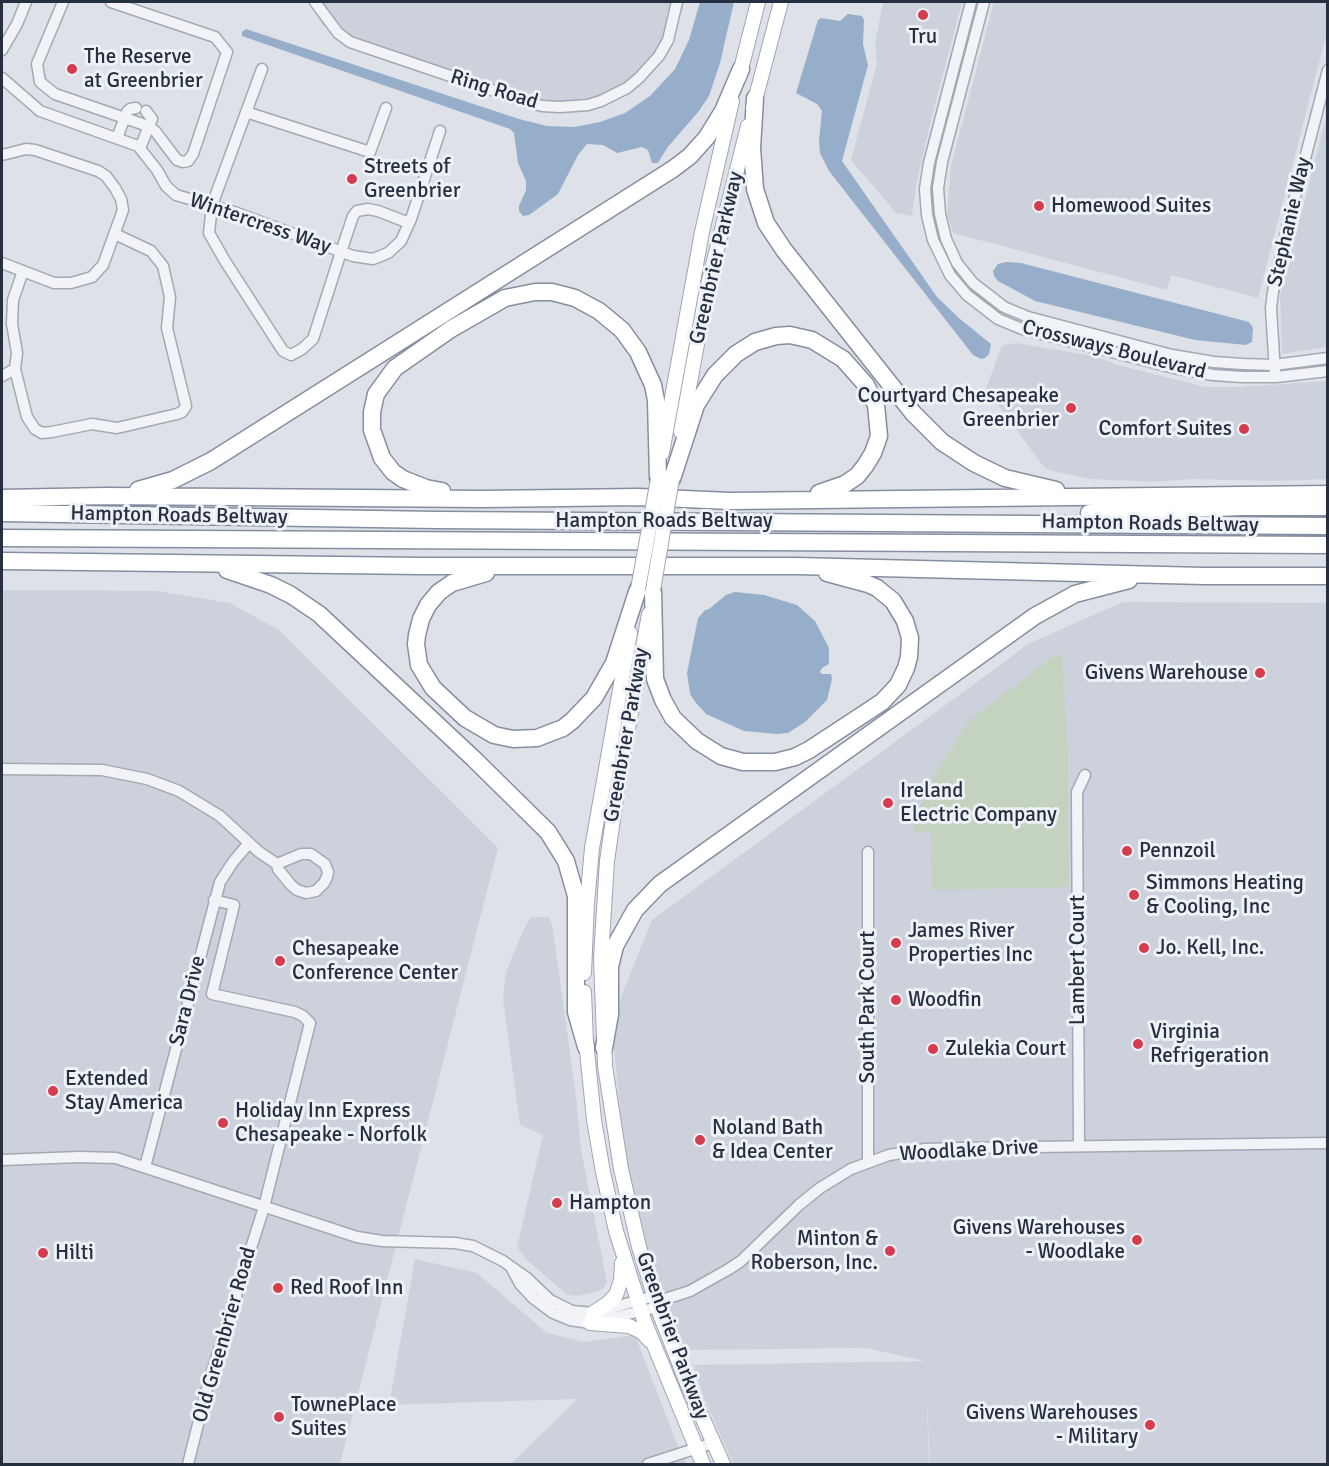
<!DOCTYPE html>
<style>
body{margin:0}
#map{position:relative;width:1329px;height:1466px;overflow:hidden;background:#dee2e8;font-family:Signika,sans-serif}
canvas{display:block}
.frame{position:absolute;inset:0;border:3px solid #262f40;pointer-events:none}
</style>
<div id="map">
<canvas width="1329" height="1466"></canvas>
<div class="frame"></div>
</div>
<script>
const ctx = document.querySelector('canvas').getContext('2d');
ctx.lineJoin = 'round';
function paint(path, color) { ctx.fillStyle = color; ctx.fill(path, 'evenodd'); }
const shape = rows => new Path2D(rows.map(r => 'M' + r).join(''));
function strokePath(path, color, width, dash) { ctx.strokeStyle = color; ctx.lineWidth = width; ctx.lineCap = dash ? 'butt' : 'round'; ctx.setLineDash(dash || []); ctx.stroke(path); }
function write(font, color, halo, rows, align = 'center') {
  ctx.font = font + ' Signika,sans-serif'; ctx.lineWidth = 6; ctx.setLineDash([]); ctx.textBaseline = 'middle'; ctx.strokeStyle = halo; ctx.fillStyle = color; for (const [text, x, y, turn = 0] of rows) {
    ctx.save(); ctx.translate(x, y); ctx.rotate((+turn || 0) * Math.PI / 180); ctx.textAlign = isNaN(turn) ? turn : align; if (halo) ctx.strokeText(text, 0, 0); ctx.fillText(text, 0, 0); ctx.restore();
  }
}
paint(shape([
 [309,2,684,2,672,43,665,56,648,77,637,87,612,103,594,110,572,113,553,113,529,109,350,48,322,24],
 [883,2,962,2,931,120,916,186,912,216,896,213,851,160,877,63,875,45],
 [994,2,1327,2,1327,32,1258,298,1171,275,1167,290,953,233,947,213,951,166],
 [1327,114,1327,347,1282,354,1280,296],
 [1017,343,1098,357,1118,365,1205,387,1238,387,1327,381,1327,479,1275,481,1192,479,1153,482,1091,479,1052,471,1044,467,986,389,1002,345],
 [2,590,158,591,230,603,279,630,498,848,340,1464,2,1464],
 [1123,602,1327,603,1327,1464,930,1464,926,1381,929,1464,733,1464,704,1397,693,1365,925,1361,866,1348,683,1350,669,1310,665,1312,633,1199,624,1152,613,1037,622,994,652,920,1030,643],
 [531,917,549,917,552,924,575,1088,581,1150,607,1282,602,1290,578,1296,567,1295,527,1260,517,1247,543,1135,520,1125,503,999,506,972,523,931],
 [415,1259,477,1273,547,1333,584,1342,635,1335,675,1439,687,1464,511,1464,577,1399,389,1405]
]), '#ccd1db');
paint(shape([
 [1055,655,1059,655,1062,658,1067,746,1069,887,932,890,931,832,915,833,913,818,933,784,934,776,969,721]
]), '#c3d3bf');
paint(shape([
 [700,2,734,2,720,63,709,96,699,111,667,148,658,163,652,163,648,150,642,147,617,153,603,145,587,144,578,155,558,194,529,215,523,216,519,211,519,206,526,190,526,181,518,163,514,133,510,129,242,36,242,32,246,29,519,119,547,126,574,127,600,122,625,113,650,96,675,69,689,40],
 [848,14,862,16,864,20,863,44,868,65,842,161,937,297,960,319,991,344,989,354,985,358,981,359,973,355,829,171,820,153,819,140,822,111,817,104,796,93,818,20,821,18,840,21],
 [1006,262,1021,263,1249,322,1253,328,1252,342,1246,345,1195,340,1035,301,998,281,994,276,993,271,998,264],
 [735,592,764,595,797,605,815,621,829,648,829,664,822,668,820,672,822,674,831,674,832,679,827,700,805,722,788,733,776,734,744,731,706,714,696,703,690,694,687,673,698,618,705,610,709,609,726,595]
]), '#97aecb');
const minor = shape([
 [63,2,37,64,40,82,55,94,148,126,155,131,177,160,183,162,188,161,193,154,227,52,215,37,111,2],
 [315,2,338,33,350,42,524,101,542,106,560,107,588,105,601,101,627,88,639,78,659,56,668,40,677,2],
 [971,2,929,163,925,189,927,215,933,240,950,275,967,295,998,319,1022,329,1174,368,1213,375,1242,377,1276,377,1328,371],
 [984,2,942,162,938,188,940,214,946,239,957,263,973,283,1004,307,1028,317,1172,355,1214,362,1243,364,1274,365,1328,358],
 [2,50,17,24,26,2],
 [262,69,212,205,209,233,225,261,283,351,291,355,302,349,313,339,341,252,353,216,357,211,368,209,378,211,409,223],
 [2,78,40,111,138,146,157,170,166,186,176,195,237,213,353,256,373,259,388,253,401,241,411,219,440,131],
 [246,112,370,152,386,108],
 [117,138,127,112,130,109,136,108],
 [140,148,152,119,146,111],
 [2,155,26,149,35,150,98,171,106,176,115,188,121,199,123,210,103,265,92,277,71,283,54,283,2,263],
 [23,271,13,300,12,324,17,353,15,369,27,417,35,429,42,433,52,432,92,424,117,428,177,414,182,412,186,406,167,328,170,297,163,266,151,251,115,234],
 [1275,372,1271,308,1273,292,1288,224,1328,70],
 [2,376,15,369],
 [2,769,102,770,147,779,179,791,220,816,259,852,277,864,278,869,291,885,297,890,306,893,316,891,324,883,327,877,328,872,325,864,311,854,301,854,277,864],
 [868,852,868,1162],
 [1079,1146,1077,792,1085,775],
 [2,1160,79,1157,116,1158,357,1237,382,1241,455,1243,473,1246,503,1261,527,1278,550,1300,572,1311,593,1313,654,1296],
 [145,1167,220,882,233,862,249,843],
 [512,1269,520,1284,533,1298,553,1313,570,1320,590,1323,658,1307],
 [656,1302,690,1291,729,1269,741,1261,799,1205,820,1188,851,1169,889,1155,925,1149,961,1148,1328,1143],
 [188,1464,209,1381,264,1207,310,1023,303,1016,295,1012,212,994,234,905,214,900],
 [648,1464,713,1443]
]);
const major = shape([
 [739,77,758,2],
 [753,108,781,2],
 [681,432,707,289,748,126],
 [662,453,702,232,732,101],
 [649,614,619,778,607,861,601,958,605,1066,621,1169,639,1247,661,1317,687,1383,723,1464],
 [584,973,587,903,592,848,630,633],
 [584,992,586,1041,594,1120,603,1172,616,1231,645,1323,703,1464],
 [593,1313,607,1304,616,1295,621,1280,622,1263],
 [590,1323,629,1326,642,1332,649,1340]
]);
const highway = shape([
 [755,98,752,148,755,189,766,223,784,250,913,413,942,442,974,463,1005,478,1056,490],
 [672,479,696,405,715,375,736,354,755,342,776,336,790,335,812,340,843,359,866,385,876,405,879,436,873,453,865,466,857,476,845,484,819,493],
 [138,490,173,480,211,461,673,169,690,156,707,137,723,111,741,69],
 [442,491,426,488,403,479,393,472,382,458,372,430,372,412,376,394,395,368,451,329,505,298,535,292,552,292,575,298,599,311,622,330,638,352,653,385,656,400,658,479],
 [2,498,106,496,483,499,639,497,730,501,1328,494],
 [2,513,436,520,1328,526],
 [1089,513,1242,507,1328,507],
 [2,538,1328,545],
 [2,561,422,566,797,566,1204,576,1328,576],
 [227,570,271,585,291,595,319,614,474,759,548,832,566,861,576,896,576,1012,586,1047],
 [486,573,452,583,439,592,428,605,421,619,417,635,416,644,419,665,433,688,465,718,494,735,513,739,537,738,563,728,572,721,594,698,614,663,638,589],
 [653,590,655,679,663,700,673,718,697,741,721,756,743,762,775,762,795,757,809,750,882,702,898,685,906,668,909,657,910,638,905,621,893,601,877,588,868,584,827,573],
 [604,1048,610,1014,610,967,615,946,635,910,660,884,1035,616,1075,594,1129,580]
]);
strokePath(minor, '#a3a9b2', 13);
strokePath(major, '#9da6b5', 16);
strokePath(highway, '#858ea0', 19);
strokePath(minor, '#f1f3f7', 10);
strokePath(major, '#fff', 14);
strokePath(highway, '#fff', 16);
const majorBridge = shape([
 [638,589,658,479],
 [653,590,672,479]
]);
strokePath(majorBridge, '#9da6b5', 16, []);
strokePath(majorBridge, '#fff', 14);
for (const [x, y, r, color] of [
 [923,15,6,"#d53c4d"],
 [72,69,6,"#d53c4d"],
 [352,179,6,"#d53c4d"],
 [1039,206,6,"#d53c4d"],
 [1071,408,6,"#d53c4d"],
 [1244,429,6,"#d53c4d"],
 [1260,673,6,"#d53c4d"],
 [888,803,6,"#d53c4d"],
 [1127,851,6,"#d53c4d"],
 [1134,895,6,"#d53c4d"],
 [896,943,6,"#d53c4d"],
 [1144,948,6,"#d53c4d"],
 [280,961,6,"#d53c4d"],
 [896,1000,6,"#d53c4d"],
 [1138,1044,6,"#d53c4d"],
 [933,1049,6,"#d53c4d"],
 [53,1091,6,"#d53c4d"],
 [223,1123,6,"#d53c4d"],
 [700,1140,6,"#d53c4d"],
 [557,1203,6,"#d53c4d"],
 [1137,1240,6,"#d53c4d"],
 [890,1251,6,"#d53c4d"],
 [43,1253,6,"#d53c4d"],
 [278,1288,6,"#d53c4d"],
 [279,1417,6,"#d53c4d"],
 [1150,1425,6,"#d53c4d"]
]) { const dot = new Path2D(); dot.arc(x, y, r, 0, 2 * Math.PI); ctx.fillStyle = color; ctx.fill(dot); strokePath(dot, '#eef1f6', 2); }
write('21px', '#262f40', '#eef1f6', [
 ["Tru",923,37,"center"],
 ["The Reserve",84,57],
 ["at Greenbrier",84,81],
 ["Streets of",364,167],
 ["Greenbrier",364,191],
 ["Homewood Suites",1051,206],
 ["Courtyard Chesapeake",1059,396,"right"],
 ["Greenbrier",1059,420,"right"],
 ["Comfort Suites",1232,429,"right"],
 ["Givens Warehouse",1248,673,"right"],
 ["Ireland",900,791],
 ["Electric Company",900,815],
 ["Pennzoil",1139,851],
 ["Simmons Heating",1146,883],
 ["& Cooling, Inc",1146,907],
 ["James River",908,931],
 ["Properties Inc",908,955],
 ["Jo. Kell, Inc.",1156,948],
 ["Chesapeake",292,949],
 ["Conference Center",292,973],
 ["Woodfin",908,1000],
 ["Virginia",1150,1032],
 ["Refrigeration",1150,1056],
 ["Zulekia Court",945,1049],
 ["Extended",65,1079],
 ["Stay America",65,1103],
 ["Holiday Inn Express",235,1111],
 ["Chesapeake - Norfolk",235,1135],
 ["Noland Bath",712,1128],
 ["& Idea Center",712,1152],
 ["Hampton",569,1203],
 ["Givens Warehouses",1125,1228,"right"],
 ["- Woodlake",1125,1252,"right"],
 ["Minton &",878,1239,"right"],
 ["Roberson, Inc.",878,1263,"right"],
 ["Hilti",55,1253],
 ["Red Roof Inn",290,1288],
 ["TownePlace",291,1405],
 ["Suites",291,1429],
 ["Givens Warehouses",1138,1413,"right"],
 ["- Military",1138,1437,"right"]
], 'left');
write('21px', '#262f40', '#eef1f6', [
 ["Ring Road",494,90,17],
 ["Stephanie Way",1290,222,-77],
 ["Wintercress Way",260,224,19],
 ["Greenbrier Parkway",717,258,-77],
 ["Crossways Boulevard",1114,350,14],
 ["Hampton Roads Beltway",179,516,1],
 ["Hampton Roads Beltway",664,521],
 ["Hampton Roads Beltway",1150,524,1],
 ["Greenbrier Parkway",627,735,-80],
 ["Lambert Court",1078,960,-90],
 ["Sara Drive",188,1001,-76],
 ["South Park Court",868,1007,-90],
 ["Woodlake Drive",969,1151,-3],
 ["Old Greenbrier Road",225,1335,-74],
 ["Greenbrier Parkway",672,1336,70]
]);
</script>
